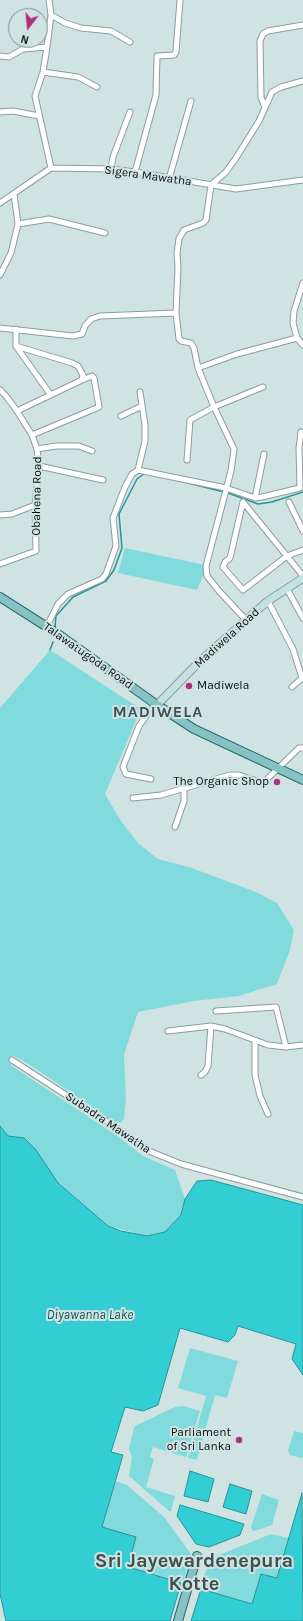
<!DOCTYPE html>
<style>
body{margin:0}
#map{position:relative;width:303px;height:1621px;overflow:hidden;background:#d0e3e3;font-family:Karla,sans-serif}
canvas{display:block}
.north{position:absolute;left:8px;top:8px;width:40px;height:40px;box-sizing:border-box;background:#d0e3e3;border:1px solid #808d8d;border-radius:50%;rotate:196deg;font-size:11px;font-weight:700;line-height:16px;text-align:center;color:#070d0d}
.north::after{content:'';display:block;margin:auto;width:14px;height:18px;background:#b0307d;clip-path:polygon(50% 0,100% 100%,50% 72%,0 100%)}
</style>
<div id="map">
<canvas width="303" height="1621"></canvas>
<div class="north">N</div>
</div>
<script>
const ctx = document.querySelector('canvas').getContext('2d');
ctx.lineJoin = 'round';
function paint(path, color) { ctx.fillStyle = color; ctx.fill(path, 'evenodd'); }
const shape = rows => new Path2D(rows.map(r => 'M' + r).join(''));
function strokePath(path, color, width, dash) { ctx.strokeStyle = color; ctx.lineWidth = width; ctx.lineCap = dash ? 'butt' : 'round'; ctx.setLineDash(dash || []); ctx.stroke(path); }
function write(font, color, halo, rows, align = 'center') {
  ctx.font = font + ' Karla,sans-serif'; ctx.lineWidth = 4; ctx.setLineDash([]); ctx.textBaseline = 'middle'; ctx.strokeStyle = halo; ctx.fillStyle = color; for (const [text, x, y, turn = 0] of rows) {
    ctx.save(); ctx.translate(x, y); ctx.rotate((+turn || 0) * Math.PI / 180); ctx.textAlign = isNaN(turn) ? turn : align; if (halo) ctx.strokeText(text, 0, 0); ctx.fillText(text, 0, 0); ctx.restore();
  }
}
paint(shape([
 [125,548,205,565,203,576,197,590,118,573],
 [50,650,141,709,105,794,121,821,138,843,158,859,189,867,256,892,277,903,294,930,290,950,277,984,239,996,194,1001,138,1012,124,1055,126,1100,124,1119,120,1123,113,1121,27,1063,14,1056,10,1057,9,1061,12,1066,119,1137,143,1156,175,1170,185,1199,181,1215,165,1232,147,1236,108,1226,58,1183,36,1150,24,1138,8,1136,0,1126,0,708],
 [190,1348,238,1361,227,1398,215,1395,197,1460,188,1458,206,1396,178,1388],
 [183,1406,200,1411,186,1457,153,1447,150,1457,154,1459,146,1487,175,1496,171,1511,169,1511,129,1476,132,1457,129,1449,134,1427,137,1425,175,1407],
 [294,1431,303,1433,303,1457,301,1458,290,1455,288,1450],
 [115,1481,127,1485,164,1517,191,1554,183,1583,127,1567,102,1527],
 [262,1494,279,1500,272,1525,255,1531,252,1530,251,1527],
 [271,1534,289,1538,277,1578,261,1574,253,1604,201,1589,209,1559]
]), '#81dbdd');
const water = shape([
 [0,1126,8,1136,24,1138,36,1150,58,1183,108,1226,121,1231,147,1236,165,1232,181,1215,185,1199,197,1181,211,1180,303,1205,303,1375,292,1359,296,1344,238,1326,235,1335,228,1342,180,1328,158,1405,143,1411,125,1407,111,1452,123,1455,102,1527,136,1537,128,1567,181,1583,170,1621,6,1621,0,1594,0,1126],
 [190,1471,214,1479,208,1502,184,1496,190,1471],
 [230,1484,252,1491,246,1514,223,1507,230,1484],
 [302,1493,303,1621,191,1621,201,1589,252,1604,261,1574,277,1578,302,1493],
 [180,1505,244,1524,240,1535,209,1547,196,1544,177,1516,180,1505]
]);
paint(water, '#33ced3');
strokePath(water, '#269498', 1);
strokePath(shape([
 [172,479,228,493,258,504,272,502,303,492],
 [55,627,56,616,73,597,106,581,114,570,122,548,119,514,137,479,145,473],
 [50,650,53,642]
]), '#269498', 1.5);
const minor = shape([
 [49,0,51,15,47,47,43,72,35,96,51,168],
 [51,15,65,23,81,28,111,31,130,42],
 [0,56,9,57,23,49,47,47],
 [43,72,78,77,97,87],
 [264,105,261,97,260,41,263,34,268,31,303,25],
 [0,112,13,111,39,116],
 [111,169,113,157,130,112],
 [135,172,156,95,157,56,174,55,176,52,180,0],
 [169,179,191,101],
 [0,203,51,168,111,169,135,172,236,189,303,180],
 [18,224,49,219,105,233],
 [0,275,11,253,18,224,14,194],
 [303,283,294,311,293,323,297,338,303,345],
 [0,328,73,336,82,334,85,326,91,319,100,316,176,313],
 [16,329,16,346,50,394],
 [16,346,72,363,78,366,83,375,82,380,17,411],
 [198,368,237,354,297,338],
 [0,390,6,396,17,411,32,435,37,449,39,466,35,505,36,551,0,564],
 [121,416,142,406],
 [32,435,99,407,94,378,92,376,82,380],
 [37,449,56,446,79,446,92,451],
 [187,460,190,420,214,407,263,387],
 [39,466,103,480],
 [138,470,226,488,255,498,262,497,300,488,299,448,301,432],
 [255,498,264,454],
 [243,502,230,558,225,562,223,567,243,590,287,556,303,550],
 [243,502,303,576],
 [289,502,303,531],
 [0,515,12,514,35,505],
 [287,589,303,618],
 [268,601,293,649,302,678,292,687],
 [246,620,219,591,207,576,206,566,231,471,234,449,214,407,198,368,194,348,191,343,181,341,179,339,176,313,178,267,177,253,179,239,184,230,203,223,206,220,211,185,225,173,236,158,259,121,272,92,281,87,303,81],
 [47,626,58,604,68,594,102,579,106,574,116,546,113,518,125,487,132,474,138,470,145,441,145,425,140,392],
 [151,779,126,774,123,767,139,726,149,712,157,705],
 [133,798,161,795,230,775,239,775,260,782,265,781,299,748,303,748],
 [175,827,184,801,184,788],
 [216,1011,276,1007,286,1047],
 [168,1031,211,1026],
 [255,1041,255,1075,260,1096,268,1114],
 [12,1060,117,1128,149,1151,181,1164,303,1197],
 [201,1075,205,1072,208,1066,211,1026,225,1029,268,1045,286,1047,303,1045]
]);
const secondary = shape([
 [157,705,200,661,246,620,268,601,303,578]
]);
const primary = shape([
 [0,597,58,634,157,705,194,729,303,780],
 [178,1621,197,1556]
]);
strokePath(minor, '#8c9d9d', 7);
strokePath(secondary, '#8c9d9d', 9);
strokePath(primary, '#26696b', 10);
strokePath(minor, '#fff', 5);
strokePath(secondary, '#c3e1e2', 7);
strokePath(primary, '#86c2c4', 8);
for (const [x, y, r, color] of [
 [189,686,4,"#b0307d"],
 [277,782,4,"#b0307d"],
 [239,1440,4,"#b0307d"]
]) { const dot = new Path2D(); dot.arc(x, y, r, 0, 2 * Math.PI); ctx.fillStyle = color; ctx.fill(dot); strokePath(dot, '#d0e3e3', 1.5); }
write('12px', '#070d0d', '#d0e3e3', [
 ["Sigera Mawatha",148,176,8],
 ["Obahena Road",37,496,-89],
 ["Madiwela Road",227,638,-42],
 ["Talawatugoda Road",88,656,35],
 ["Subadra Mawatha",108,1123,34]
]);
write('12px', '#070d0d', '#d0e3e3', [
 ["Madiwela",197,686,"left"],
 ["The Organic Shop",269,782],
 ["Parliament",231,1433],
 ["of Sri Lanka",231,1447]
], 'right');
write('italic 13px', '#145355', '#d0e3e3', [
 ["Diyawanna Lake",90,1315]
]);
ctx.letterSpacing = '1px';
write('bold 16px', '#404f50', '#d0e3e3', [
 ["MADIWELA",158,712]
]);
ctx.letterSpacing = '0px';
write('bold 20px', '#404f50', '#d0e3e3', [
 ["Sri Jayewardenepura",194,1561],
 ["Kotte",194,1584]
]);
</script>
